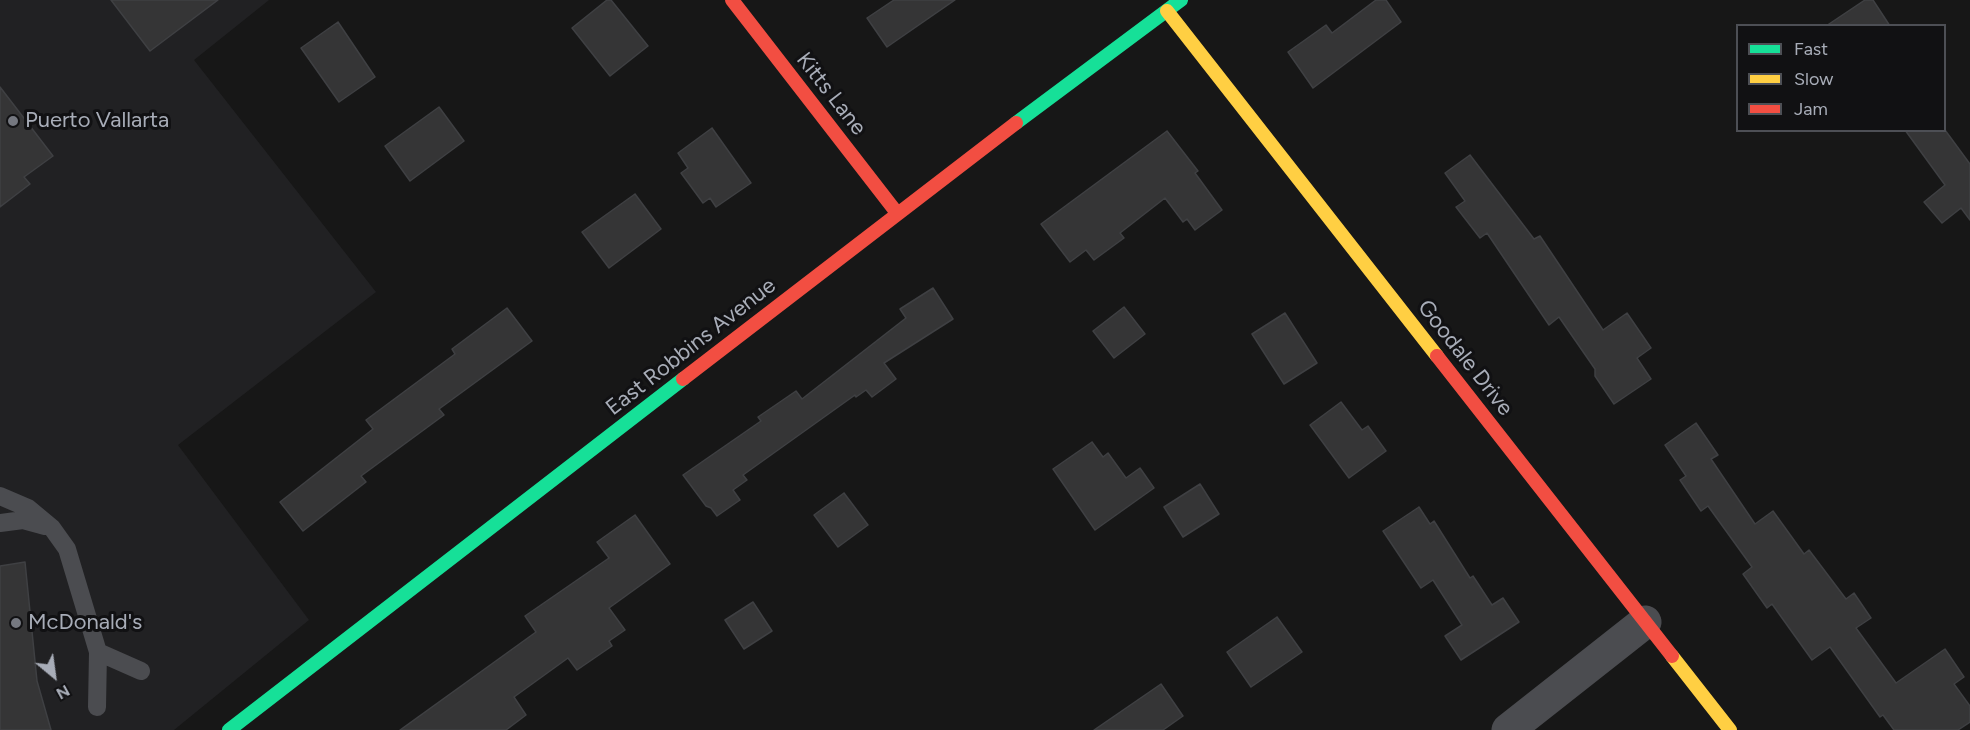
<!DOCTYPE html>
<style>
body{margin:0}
#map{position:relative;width:1970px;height:730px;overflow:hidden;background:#171717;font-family:Figtree,sans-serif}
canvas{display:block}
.legend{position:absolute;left:1736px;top:24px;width:210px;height:108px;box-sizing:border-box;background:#111113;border:2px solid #4d4f55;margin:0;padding:8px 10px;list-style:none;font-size:18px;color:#a8adb8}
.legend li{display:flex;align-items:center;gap:12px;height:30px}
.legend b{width:30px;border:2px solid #4d4f55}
.north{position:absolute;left:24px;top:646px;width:60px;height:60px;-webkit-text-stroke:4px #111113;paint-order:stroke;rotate:151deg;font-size:16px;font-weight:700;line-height:24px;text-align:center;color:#a8adb8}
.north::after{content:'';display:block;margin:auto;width:21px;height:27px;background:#a8adb8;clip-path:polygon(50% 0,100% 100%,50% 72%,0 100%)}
</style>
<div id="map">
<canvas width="1970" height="730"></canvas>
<ul class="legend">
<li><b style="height:8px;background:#16e098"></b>Fast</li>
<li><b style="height:8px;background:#ffcf43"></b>Slow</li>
<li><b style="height:8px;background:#f24e42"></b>Jam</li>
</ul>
<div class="north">N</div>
</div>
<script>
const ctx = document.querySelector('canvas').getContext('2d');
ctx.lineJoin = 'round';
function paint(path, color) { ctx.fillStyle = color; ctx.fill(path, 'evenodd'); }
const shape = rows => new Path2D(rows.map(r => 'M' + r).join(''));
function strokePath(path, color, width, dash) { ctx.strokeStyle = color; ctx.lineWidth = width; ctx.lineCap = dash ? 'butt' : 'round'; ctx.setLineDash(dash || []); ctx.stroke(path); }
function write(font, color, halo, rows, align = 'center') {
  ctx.font = font + ' Figtree,sans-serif'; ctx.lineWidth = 6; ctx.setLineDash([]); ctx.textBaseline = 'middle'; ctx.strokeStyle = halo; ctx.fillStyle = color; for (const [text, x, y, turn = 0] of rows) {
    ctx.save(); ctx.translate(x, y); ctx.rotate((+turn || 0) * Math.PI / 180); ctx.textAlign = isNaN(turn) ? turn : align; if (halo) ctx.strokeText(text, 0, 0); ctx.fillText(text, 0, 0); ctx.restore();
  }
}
paint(shape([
 [0,0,269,0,194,60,376,292,178,445,309,620,174,730,0,730]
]), '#212123');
const building = shape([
 [111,0,218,0,150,51,111,0],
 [607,0,611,0,648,46,610,76,572,28,607,0],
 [894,0,955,0,887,47,867,18,894,0],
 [1376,0,1386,0,1401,22,1313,88,1288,52,1326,25,1332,33,1376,0],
 [1865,0,1873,0,1890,26,1826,26,1865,0],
 [338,22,375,77,339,102,301,48,338,22],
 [0,87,53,156,24,177,30,184,0,207,0,87],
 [439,107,464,141,410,181,385,146,439,107],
 [712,128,751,183,716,207,710,198,703,203,681,173,688,168,678,153,712,128],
 [1905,130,1945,130,1970,164,1970,220,1961,208,1942,223,1924,202,1945,185,1905,130],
 [1167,131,1198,171,1195,173,1222,210,1195,230,1187,219,1183,222,1165,198,1120,233,1124,238,1094,260,1086,250,1070,262,1041,224,1167,131],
 [1470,155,1534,239,1540,236,1603,330,1627,313,1651,348,1637,358,1651,379,1614,404,1595,376,1595,369,1559,317,1549,325,1487,233,1480,238,1456,207,1465,201,1445,173,1470,155],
 [635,194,661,229,609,268,582,232,635,194],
 [933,288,953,319,884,363,896,379,872,397,866,390,856,397,855,395,743,475,747,480,733,490,740,500,717,516,711,508,706,506,683,475,761,421,758,417,796,391,802,399,906,318,900,309,933,288],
 [1124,307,1145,334,1114,358,1093,331,1124,307],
 [507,308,532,341,439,409,444,415,361,476,366,482,303,531,280,502,373,429,366,420,455,354,452,349,507,308],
 [1285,313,1317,363,1284,384,1252,334,1285,313],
 [1341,402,1362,430,1368,426,1386,451,1349,478,1310,425,1341,402],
 [1696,423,1718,455,1711,459,1755,524,1773,511,1804,554,1809,550,1846,599,1854,593,1871,618,1856,628,1896,683,1945,649,1964,677,1954,684,1970,706,1970,722,1958,730,1894,730,1883,715,1880,717,1830,647,1812,660,1772,604,1767,608,1743,574,1752,567,1708,506,1701,511,1680,480,1686,476,1665,445,1696,423],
 [1092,442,1103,457,1108,453,1126,478,1140,468,1154,488,1095,530,1053,469,1092,442],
 [1200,484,1219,514,1183,537,1164,507,1200,484],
 [844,493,868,525,838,547,814,515,844,493],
 [1419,507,1430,524,1434,521,1470,578,1473,576,1492,605,1503,598,1519,622,1461,660,1445,636,1462,625,1433,580,1421,588,1383,531,1419,507],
 [635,515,670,564,609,608,625,630,609,641,612,646,577,670,568,658,514,697,526,715,506,730,400,730,536,632,525,616,609,558,597,542,635,515],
 [25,562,37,681,51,730,0,730,0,566,25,562],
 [753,602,772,631,744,649,725,620,753,602],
 [1277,617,1302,652,1251,687,1227,652,1277,617],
 [1161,684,1183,716,1163,730,1094,730,1161,684]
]);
paint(building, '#353536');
strokePath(building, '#3f4043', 1.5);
strokePath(shape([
 [0,496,28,508,52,528,67,549,98,652,97,707],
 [0,523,23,520,45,526],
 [98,652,141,671]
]), '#4b4c50', 18);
strokePath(shape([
 [1508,730,1645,622]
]), '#4b4c50', 33);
strokePath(shape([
 [1016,123,1181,0],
 [229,730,683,379]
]), '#16e098', 14);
strokePath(shape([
 [1167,11,1437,356],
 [1672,656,1730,730]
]), '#ffcf43', 14);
strokePath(shape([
 [732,0,897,213],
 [1437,356,1672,656],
 [683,379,1016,123]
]), '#f24e42', 14);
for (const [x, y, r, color] of [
 [13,121,6,"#757880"],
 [16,623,6,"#757880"]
]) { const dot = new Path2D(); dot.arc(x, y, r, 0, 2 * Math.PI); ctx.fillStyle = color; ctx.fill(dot); strokePath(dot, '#111113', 2); }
write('22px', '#a8adb8', '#111113', [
 ["Kitts Lane",831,94,52],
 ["East Robbins Avenue",691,347,-38],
 ["Goodale Drive",1465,358,52]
]);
write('22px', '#a8adb8', '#111113', [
 ["Puerto Vallarta",25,121],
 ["McDonald's",28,623]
], 'left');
</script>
